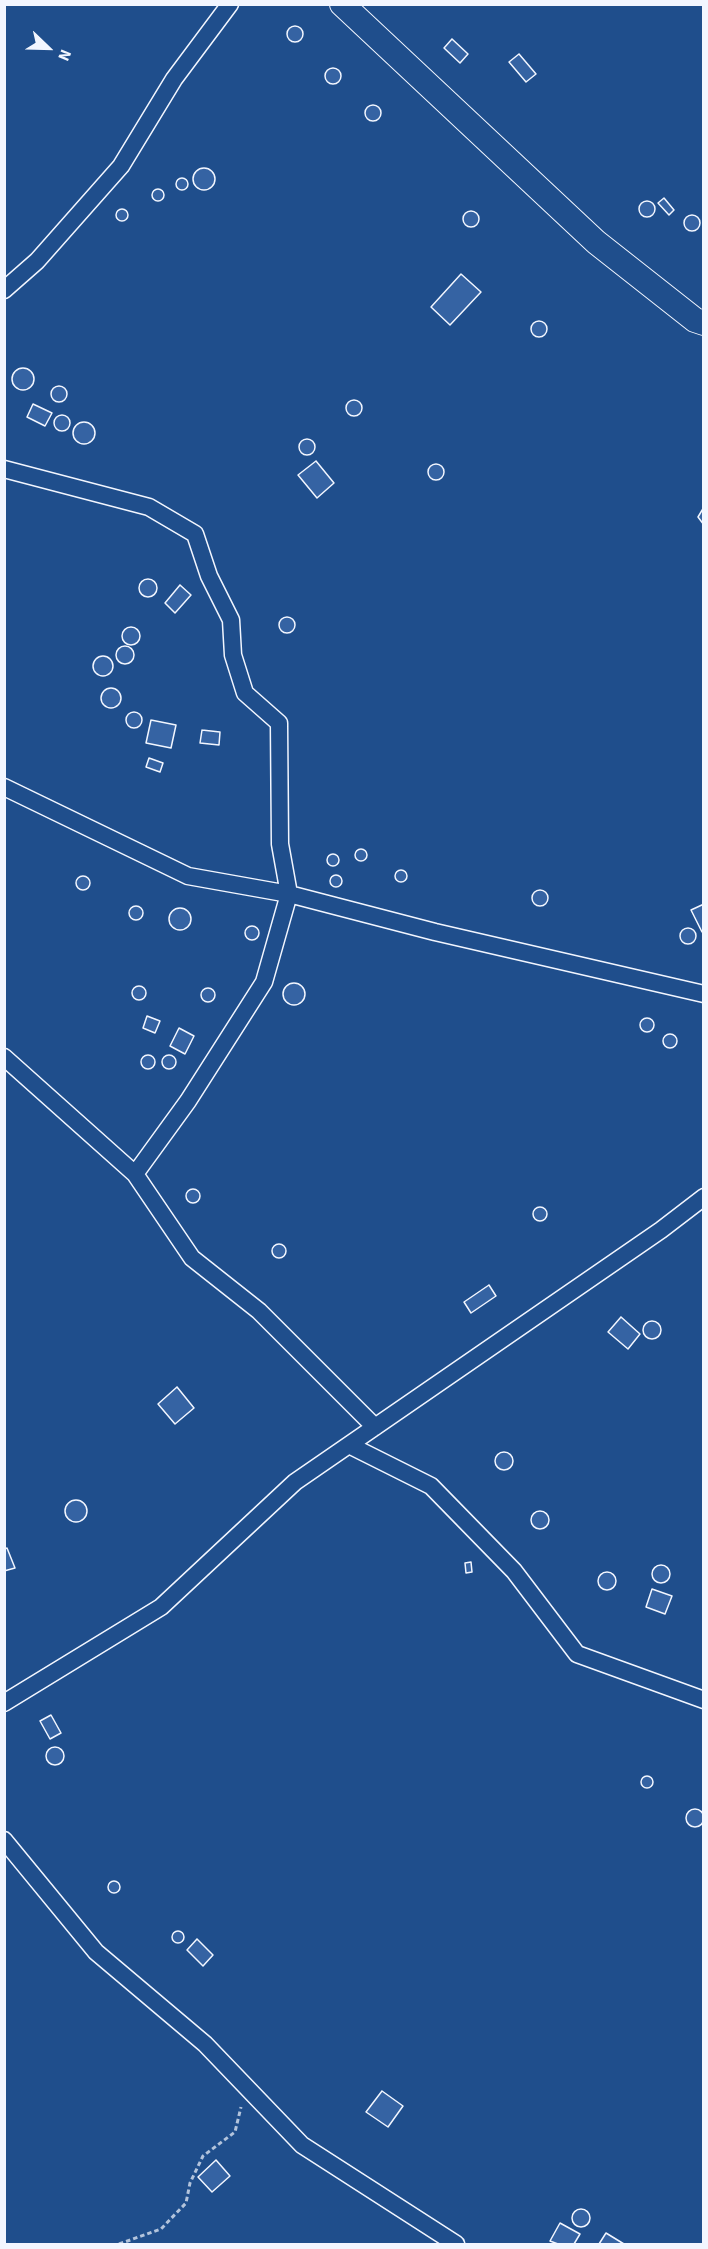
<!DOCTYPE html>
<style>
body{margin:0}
#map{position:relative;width:708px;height:2249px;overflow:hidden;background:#1f4e8c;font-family:"Source Sans 3",sans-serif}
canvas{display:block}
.frame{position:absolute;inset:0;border:6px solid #f2f6ff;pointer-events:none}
.north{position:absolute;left:18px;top:18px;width:60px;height:60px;-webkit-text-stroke:4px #1f4e8c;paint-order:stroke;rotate:113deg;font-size:16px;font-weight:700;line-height:24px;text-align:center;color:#f2f6ff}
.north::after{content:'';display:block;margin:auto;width:21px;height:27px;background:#f2f6ff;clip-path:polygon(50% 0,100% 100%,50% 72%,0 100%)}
</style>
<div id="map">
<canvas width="708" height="2249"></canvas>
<div class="frame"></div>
<div class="north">N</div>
</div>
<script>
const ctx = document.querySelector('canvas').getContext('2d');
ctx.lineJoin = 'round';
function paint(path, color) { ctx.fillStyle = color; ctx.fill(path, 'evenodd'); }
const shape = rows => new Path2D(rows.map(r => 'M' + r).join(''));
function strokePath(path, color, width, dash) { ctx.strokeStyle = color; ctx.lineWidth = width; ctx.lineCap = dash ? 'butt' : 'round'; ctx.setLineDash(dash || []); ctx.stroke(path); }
const building = shape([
 '287 34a8 8 0 1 1 16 0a8 8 0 1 1-16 0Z',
 [452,39,468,54,460,63,444,48,452,39],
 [519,54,536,74,526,82,509,62,519,54],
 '325 76a8 8 0 1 1 16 0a8 8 0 1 1-16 0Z',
 '365 113a8 8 0 1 1 16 0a8 8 0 1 1-16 0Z',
 '193 179a11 11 0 1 1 22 0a11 11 0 1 1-22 0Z',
 '176 184a6 6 0 1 1 12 0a6 6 0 1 1-12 0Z',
 '152 195a6 6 0 1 1 12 0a6 6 0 1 1-12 0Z',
 [664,198,674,210,669,215,658,203,664,198],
 '639 209a8 8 0 1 1 16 0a8 8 0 1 1-16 0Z',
 '116 215a6 6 0 1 1 12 0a6 6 0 1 1-12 0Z',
 '463 219a8 8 0 1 1 16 0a8 8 0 1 1-16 0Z',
 '684 223a8 8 0 1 1 16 0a8 8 0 1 1-16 0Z',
 [461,274,481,292,450,325,431,307,461,274],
 '531 329a8 8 0 1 1 16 0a8 8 0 1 1-16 0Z',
 '12 379a11 11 0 1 1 22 0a11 11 0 1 1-22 0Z',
 '51 394a8 8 0 1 1 16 0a8 8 0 1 1-16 0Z',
 '346 408a8 8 0 1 1 16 0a8 8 0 1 1-16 0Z',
 [33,404,52,413,45,426,27,417,33,404],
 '54 423a8 8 0 1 1 16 0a8 8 0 1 1-16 0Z',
 '73 433a11 11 0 1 1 22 0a11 11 0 1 1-22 0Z',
 '299 447a8 8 0 1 1 16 0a8 8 0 1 1-16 0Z',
 [316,461,334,483,317,498,298,475,316,461],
 '428 472a8 8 0 1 1 16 0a8 8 0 1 1-16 0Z',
 [704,507,704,525,698,517,704,507],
 '139 588a9 9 0 1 1 18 0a9 9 0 1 1-18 0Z',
 [180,585,191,595,175,613,165,603,180,585],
 '279 625a8 8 0 1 1 16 0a8 8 0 1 1-16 0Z',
 '122 636a9 9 0 1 1 18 0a9 9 0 1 1-18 0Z',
 '116 655a9 9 0 1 1 18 0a9 9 0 1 1-18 0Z',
 '93 666a10 10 0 1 1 20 0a10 10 0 1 1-20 0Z',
 '101 698a10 10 0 1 1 20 0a10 10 0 1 1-20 0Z',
 '126 720a8 8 0 1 1 16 0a8 8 0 1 1-16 0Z',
 [151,720,176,725,171,748,146,743,151,720],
 [202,730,220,732,219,745,200,743,202,730],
 [149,758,163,763,160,772,146,767,149,758],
 '355 855a6 6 0 1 1 12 0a6 6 0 1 1-12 0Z',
 '327 860a6 6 0 1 1 12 0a6 6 0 1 1-12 0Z',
 '395 876a6 6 0 1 1 12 0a6 6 0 1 1-12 0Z',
 '330 881a6 6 0 1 1 12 0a6 6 0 1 1-12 0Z',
 '76 883a7 7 0 1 1 14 0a7 7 0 1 1-14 0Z',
 '532 898a8 8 0 1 1 16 0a8 8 0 1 1-16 0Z',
 [704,904,704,932,702,932,691,910,704,904],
 '129 913a7 7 0 1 1 14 0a7 7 0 1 1-14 0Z',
 '169 919a11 11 0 1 1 22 0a11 11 0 1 1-22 0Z',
 '245 933a7 7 0 1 1 14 0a7 7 0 1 1-14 0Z',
 '680 936a8 8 0 1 1 16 0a8 8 0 1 1-16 0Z',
 '283 994a11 11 0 1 1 22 0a11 11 0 1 1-22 0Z',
 '132 993a7 7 0 1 1 14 0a7 7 0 1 1-14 0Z',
 '201 995a7 7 0 1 1 14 0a7 7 0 1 1-14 0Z',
 [147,1016,160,1021,155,1033,143,1028,147,1016],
 '640 1025a7 7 0 1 1 14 0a7 7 0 1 1-14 0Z',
 [179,1028,194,1036,185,1054,170,1046,179,1028],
 '663 1041a7 7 0 1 1 14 0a7 7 0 1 1-14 0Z',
 '162 1062a7 7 0 1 1 14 0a7 7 0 1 1-14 0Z',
 '141 1062a7 7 0 1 1 14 0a7 7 0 1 1-14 0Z',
 '186 1196a7 7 0 1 1 14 0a7 7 0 1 1-14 0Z',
 '533 1214a7 7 0 1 1 14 0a7 7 0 1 1-14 0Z',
 '272 1251a7 7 0 1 1 14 0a7 7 0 1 1-14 0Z',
 [489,1285,496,1296,471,1313,464,1302,489,1285],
 [621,1317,640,1334,628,1349,608,1332,621,1317],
 '643 1330a9 9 0 1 1 18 0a9 9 0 1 1-18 0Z',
 [177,1387,194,1408,175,1424,158,1404,177,1387],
 '495 1461a9 9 0 1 1 18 0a9 9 0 1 1-18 0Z',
 '65 1511a11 11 0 1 1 22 0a11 11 0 1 1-22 0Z',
 '531 1520a9 9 0 1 1 18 0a9 9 0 1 1-18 0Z',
 [7,1548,15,1568,4,1571,4,1549,7,1548],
 [471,1562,472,1572,466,1573,465,1563,471,1562],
 '652 1574a9 9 0 1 1 18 0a9 9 0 1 1-18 0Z',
 '598 1581a9 9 0 1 1 18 0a9 9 0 1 1-18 0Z',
 [652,1589,672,1596,665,1614,646,1607,652,1589],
 [51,1715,61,1733,50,1739,40,1721,51,1715],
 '46 1756a9 9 0 1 1 18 0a9 9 0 1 1-18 0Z',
 '641 1782a6 6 0 1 1 12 0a6 6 0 1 1-12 0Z',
 '686 1818a9 9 0 1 1 18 0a9 9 0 1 1-18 0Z',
 '108 1887a6 6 0 1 1 12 0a6 6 0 1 1-12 0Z',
 '172 1937a6 6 0 1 1 12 0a6 6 0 1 1-12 0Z',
 [197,1939,213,1955,203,1966,187,1950,197,1939],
 [382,2091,403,2106,388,2127,366,2112,382,2091],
 [216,2160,230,2176,212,2192,198,2177,216,2160],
 '572 2218a9 9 0 1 1 18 0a9 9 0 1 1-18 0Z',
 [560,2223,580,2234,574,2244,558,2244,550,2241,560,2223],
 [606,2233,624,2244,599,2244,606,2233]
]);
paint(building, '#3563a3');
strokePath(building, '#f2f6ff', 1.5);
const street = shape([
 [4,290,37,261,121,166,174,79,230,4],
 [4,469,149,507,195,534,209,576,231,620,233,655,245,693,279,723,280,844,289,894,264,982,188,1101,135,1174],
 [4,787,188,876,289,894,435,932,704,994],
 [4,1057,135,1174,192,1258,259,1311,375,1427],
 [349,1445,431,1486,514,1571,577,1654,704,1700],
 [4,1703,161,1607,295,1482,661,1230,704,1197],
 [4,1840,96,1952,205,2044,302,2145,456,2244]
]);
const secondary = shape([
 [342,4,596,242,695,320,704,323]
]);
strokePath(street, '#f2f6ff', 19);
strokePath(secondary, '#f2f6ff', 26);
strokePath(shape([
 [119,2244,161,2229,186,2203,190,2183,203,2156,235,2132,241,2107]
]), '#b3c4dc', 3, [4.5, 3]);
strokePath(street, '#1f4e8c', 16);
strokePath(secondary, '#1f4e8c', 24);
</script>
